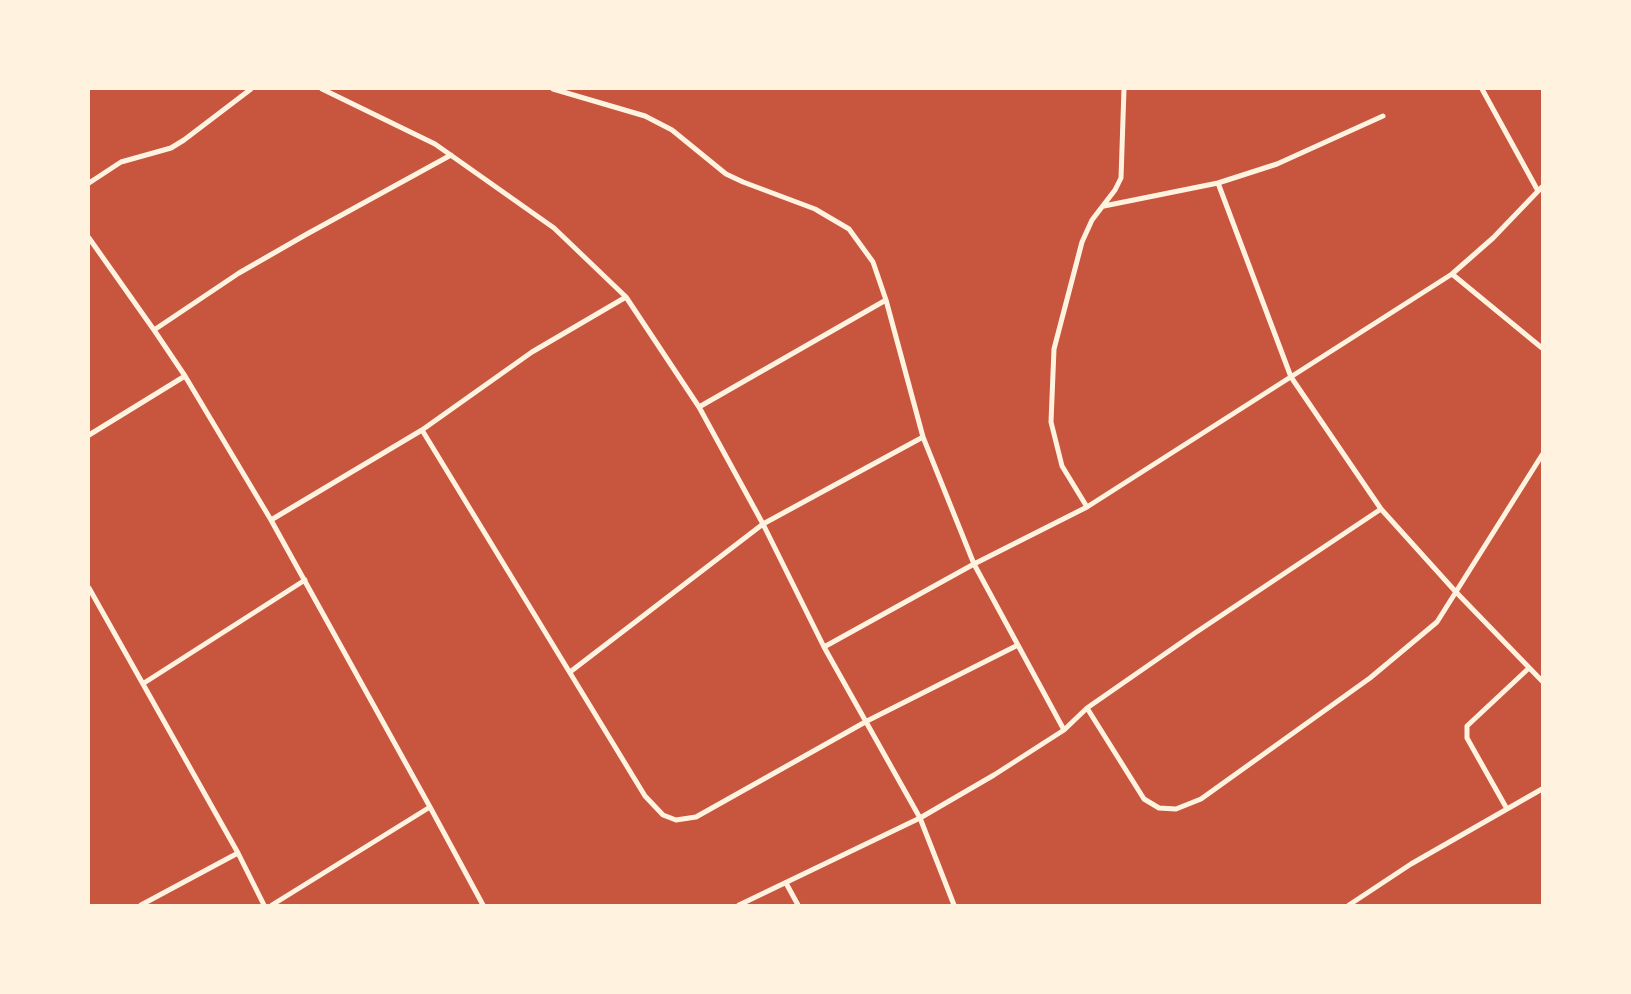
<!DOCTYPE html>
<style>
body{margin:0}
#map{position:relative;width:1631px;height:994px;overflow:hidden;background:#c8553d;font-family:Rubik,sans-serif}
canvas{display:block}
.frame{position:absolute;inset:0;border:90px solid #fff3e0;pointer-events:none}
</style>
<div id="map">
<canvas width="1631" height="994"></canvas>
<div class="frame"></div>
</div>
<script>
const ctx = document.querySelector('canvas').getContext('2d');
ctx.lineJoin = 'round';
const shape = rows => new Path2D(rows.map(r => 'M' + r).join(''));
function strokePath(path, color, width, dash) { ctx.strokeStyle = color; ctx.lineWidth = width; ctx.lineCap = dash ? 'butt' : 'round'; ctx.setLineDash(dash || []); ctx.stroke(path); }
strokePath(shape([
 [322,89,435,144,554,228,626,297,699,407,763,524,824,647,920,818,954,905],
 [553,89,645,116,672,130,726,174,743,182,815,209,849,229,873,262,886,300,923,437,974,564,1064,730],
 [1482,89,1538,191],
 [89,183,121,162,171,148,184,140,251,89],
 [1218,183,1291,377,1381,509,1455,591,1542,681],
 [1104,206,1218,183,1277,164,1383,116],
 [89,238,154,330,185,376,271,520,430,807,483,905],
 [1452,274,1542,348],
 [154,330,239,273,307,234,451,155],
 [699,407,886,300],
 [422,430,645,796,663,815,676,820,696,817,867,721,1018,645],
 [89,435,185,376],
 [1087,507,1062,466,1051,422,1054,349,1082,242,1092,220,1115,190,1121,178,1124,89],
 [271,520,422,430,532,352,626,297],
 [89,588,238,853,264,905],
 [824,647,974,564,1087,507,1452,274,1493,238,1542,187],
 [570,672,763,524,923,437],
 [144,683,305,580],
 [1087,708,1144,799,1159,808,1176,809,1201,799,1370,678,1437,622,1542,455],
 [1507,809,1467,738,1467,726,1529,668],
 [786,883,798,905],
 [141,905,238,853],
 [272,905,430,807],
 [739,905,920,818,994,775,1064,730,1087,708,1195,633,1381,509],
 [1349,905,1411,864,1542,789]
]), '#fff3e0', 5);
</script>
